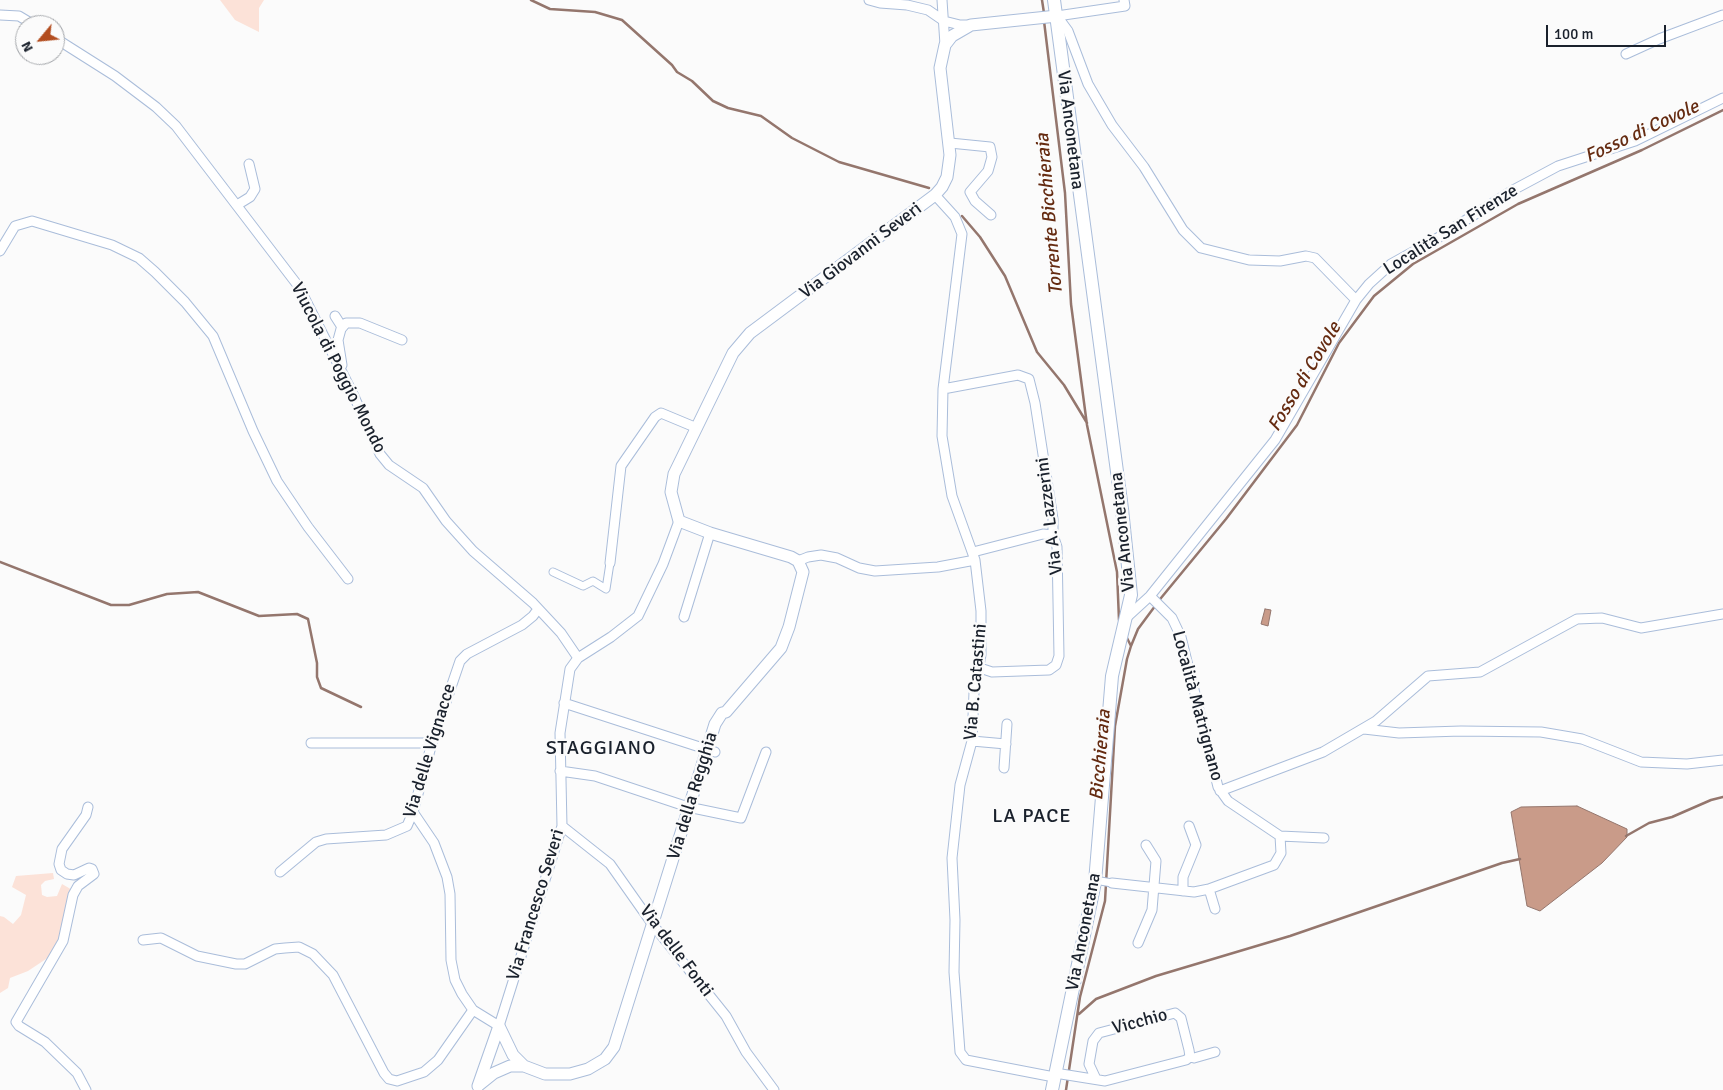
<!DOCTYPE html>
<meta charset="utf-8">
<style>
body{margin:0}
#map{position:relative;width:1723px;height:1090px;overflow:hidden;background:#fbfbfb;font-family:Signika,sans-serif}
canvas{display:block}
.north{position:absolute;left:15px;top:15px;width:50px;height:50px;box-sizing:border-box;background:#fbfbfb;border:1px solid #a1a4a8;border-radius:50%;rotate:242deg;font-size:14px;font-weight:700;line-height:20px;text-align:center;color:#1a212c}
.north::after{content:'';display:block;margin:auto;width:18px;height:22px;background:#b34d1f;clip-path:polygon(50% 0,100% 100%,50% 72%,0 100%)}
.scale{position:absolute;left:1546px;top:25px;width:120px;height:22px;box-sizing:border-box;border:2px solid #1a212c;border-top:0;padding-left:6px;font-size:15px;line-height:18px;white-space:nowrap;color:#1a212c;-webkit-text-stroke:4px #fbfbfb;paint-order:stroke}
</style>
<div id="map">
<canvas width="1723" height="1090"></canvas>
<div class="north">N</div>
<div class="scale">100 m</div>
</div>
<script>
const ctx = document.querySelector('canvas').getContext('2d');
ctx.lineJoin = 'round';
function paint(path, color) { ctx.fillStyle = color; ctx.fill(path, 'evenodd'); }
const shape = rows => new Path2D(rows.map(r => 'M' + r).join(''));
function strokePath(path, color, width, dash) { ctx.strokeStyle = color; ctx.lineWidth = width; ctx.lineCap = dash ? 'butt' : 'round'; ctx.setLineDash(dash || []); ctx.stroke(path); }
function write(font, color, halo, rows, align = 'center') {
  ctx.font = font + ' Signika,sans-serif'; ctx.lineWidth = 5; ctx.setLineDash([]); ctx.textBaseline = 'middle'; ctx.strokeStyle = halo; ctx.fillStyle = color; for (const [text, x, y, turn = 0] of rows) {
    ctx.save(); ctx.translate(x, y); ctx.rotate((+turn || 0) * Math.PI / 180); ctx.textAlign = isNaN(turn) ? turn : align; if (halo) ctx.strokeText(text, 0, 0); ctx.fillText(text, 0, 0); ctx.restore();
  }
}
paint(shape([
 [220,0,264,0,259,8,259,32,235,20],
 [53,873,54,879,45,881,41,885,42,895,47,897,57,896,62,884,74,891,59,943,49,957,28,971,10,978,8,988,0,993,0,916,4,917,13,924,21,915,26,895,12,887,16,876]
]), '#fce2d8');
const water = shape([
 [1265,609,1271,610,1268,626,1261,624,1265,609],
 [1577,806,1627,829,1627,837,1602,863,1540,911,1527,906,1511,812,1521,807,1577,806]
]);
paint(water, '#c99b89');
strokePath(water, '#94766d', 1);
strokePath(shape([
 [531,0,550,9,595,12,622,20,672,65,677,72,692,81,713,101,728,108,761,116,792,138,839,162,929,188],
 [1042,0,1044,13],
 [1044,21,1065,193,1071,304,1087,425,1117,572,1119,620],
 [962,216,980,237,1005,276,1037,352,1064,385,1087,423],
 [0,562,111,605,129,605,167,594,198,592,259,616,297,614,308,619,317,663,317,677,321,688,361,707],
 [1131,646,1138,629,1161,598,1226,519,1297,425,1339,343,1374,296,1413,264,1518,204,1642,150,1723,110],
 [1626,836,1649,823,1672,817,1711,800,1723,797],
 [1079,1014,1096,999,1156,976,1290,936,1502,863,1520,859],
 [1066,1090,1080,997,1105,901,1115,726,1127,659,1131,646,1126,636]
]), '#94766d', 2.5);
const pedestrian = shape([
 [553,572,583,586,593,581,606,589,610,563],
 [1095,880,1112,883]
]);
const minor = shape([
 [869,0,880,3,907,5,928,10,944,21,960,25,971,25],
 [942,0,945,45],
 [1124,0,1125,6,1057,16,1068,31,1088,84,1112,125,1144,167,1183,230,1201,248,1249,260,1280,261,1306,256,1315,258,1356,300],
 [0,15,19,16,34,25],
 [55,38,115,76,156,107,176,126,299,287,353,394,380,454,389,465,423,488,446,521,473,551,533,603,561,633,578,658],
 [1626,54,1659,39,1723,15],
 [950,143,990,147,992,157,988,171,970,192,975,201,991,215],
 [935,195,955,217,962,234,943,389,942,436,952,496,975,560,981,611,981,655,974,692,972,741,960,785,952,858,955,920,954,972,960,1052,966,1060,1054,1077],
 [237,205,250,197,255,189,249,164],
 [0,251,15,226,32,221,112,245,139,258,155,272,185,302,213,336,253,431,277,481,308,527,348,579],
 [335,316,342,327],
 [342,365,338,340,341,329,346,323,360,323,402,340],
 [943,389,1018,375,1029,379,1035,403,1053,519,1053,535,1057,547,1059,656,1056,665,1049,670,992,672,980,668],
 [973,552,1043,534,1053,535],
 [798,561,808,557,821,555,837,558,859,568,875,571,938,567,975,560],
 [610,563,621,466,655,417,661,413,697,428],
 [684,617,710,533],
 [1126,618,1150,596,1275,440,1356,300,1369,284,1391,264,1436,239,1515,189,1558,166,1635,141,1723,98],
 [564,703,715,752],
 [1364,729,1399,733,1461,731,1541,732,1582,739,1641,762,1687,764,1723,760],
 [972,741,1006,744],
 [311,743,432,743],
 [1004,768,1007,724],
 [560,771,595,776,688,807,741,818,766,752],
 [1220,791,1323,752,1376,721,1428,676,1480,672,1577,619,1602,618,1641,628,1723,614],
 [413,812,434,843,447,877,450,894,451,960,455,980,462,994,473,1010,499,1026,562,826,560,733,570,669,578,658,611,637,638,616,663,564,679,521],
 [562,826,610,864,653,925,726,1016,746,1052,774,1090],
 [1280,836,1324,838],
 [280,872,316,842,326,839,386,835,407,826,413,812,432,743,460,661,467,654,522,625,533,616,538,609],
 [1112,883,1194,892,1209,889,1274,865,1281,853,1280,836,1228,801,1218,787,1181,637,1172,618,1150,596],
 [1209,889,1215,909],
 [1183,891,1183,877,1196,845,1189,826],
 [143,940,161,938,197,956,236,964,245,964,275,949,285,948,299,947,313,954,333,975,384,1073,389,1079,397,1081,424,1072,438,1060,473,1010],
 [1138,943,1152,910,1156,861,1146,845],
 [1190,1057,1194,1058,1215,1052],
 [1055,1073,1105,1081,1186,1060,1190,1057,1189,1050,1181,1018,1175,1013,1099,1033,1093,1041,1089,1064,1096,1079],
 [86,1090,77,1073,45,1042,19,1026,16,1022,63,941,73,895,78,886,94,874,92,869,89,868,74,875,67,874,61,870,59,864,62,849,86,815,88,807]
]);
const tertiary = shape([
 [499,1026,513,1055,524,1066],
 [479,1085,494,1073,510,1066,524,1066,545,1074,570,1074,588,1069,605,1059,614,1047,715,724,722,713,726,712,781,648,789,627,803,572,798,561,791,557,710,533,679,521,671,492,674,474,733,353,750,333,935,195,942,187,947,177,950,155,940,68,945,45,952,36,971,25,1057,16],
 [478,1086,499,1026]
]);
const secondary = shape([
 [1052,1090,1095,882,1112,676,1131,595,1122,509,1054,0]
]);
strokePath(pedestrian, '#aabdda', 9);
strokePath(minor, '#aabdda', 11);
strokePath(tertiary, '#aabdda', 13);
strokePath(secondary, '#aabdda', 14);
strokePath(pedestrian, '#fff', 7);
strokePath(minor, '#fff', 9);
strokePath(tertiary, '#fff', 11);
strokePath(secondary, '#fff', 12);
write('18px', '#1a212c', '#fbfbfb', [
 ["Via Anconetana",1070,130,83],
 ["Località San Firenze",1451,230,-32],
 ["Via Giovanni Severi",861,251,-37],
 ["Viucola di Poggio Mondo",338,368,63],
 ["Via A. Lazzerini",1050,516,-97],
 ["Via Anconetana",1123,532,-96],
 ["Via B. Catastini",976,682,-85],
 ["Località Matrignano",1197,706,75],
 ["Via delle Vignacce",430,751,-73],
 ["Via della Regghia",693,796,-73],
 ["Via Francesco Severi",536,905,-73],
 ["Via Anconetana",1084,932,-79],
 ["Via delle Fonti",676,951,53],
 ["Vicchio",1140,1022,-15]
]);
write('italic 19px', '#652b11', '#fbfbfb', [
 ["Fosso di Covole",1642,132,-25],
 ["Torrente Bicchieraia",1050,214,-95],
 ["Fosso di Covole",1305,377,-59],
 ["Bicchieraia",1101,755,-85]
]);
ctx.letterSpacing = '1px';
write('20px', '#1a212c', '#fbfbfb', [
 ["STAGGIANO",601,749],
 ["LA PACE",1032,817]
]);
ctx.letterSpacing = '0px';
</script>
